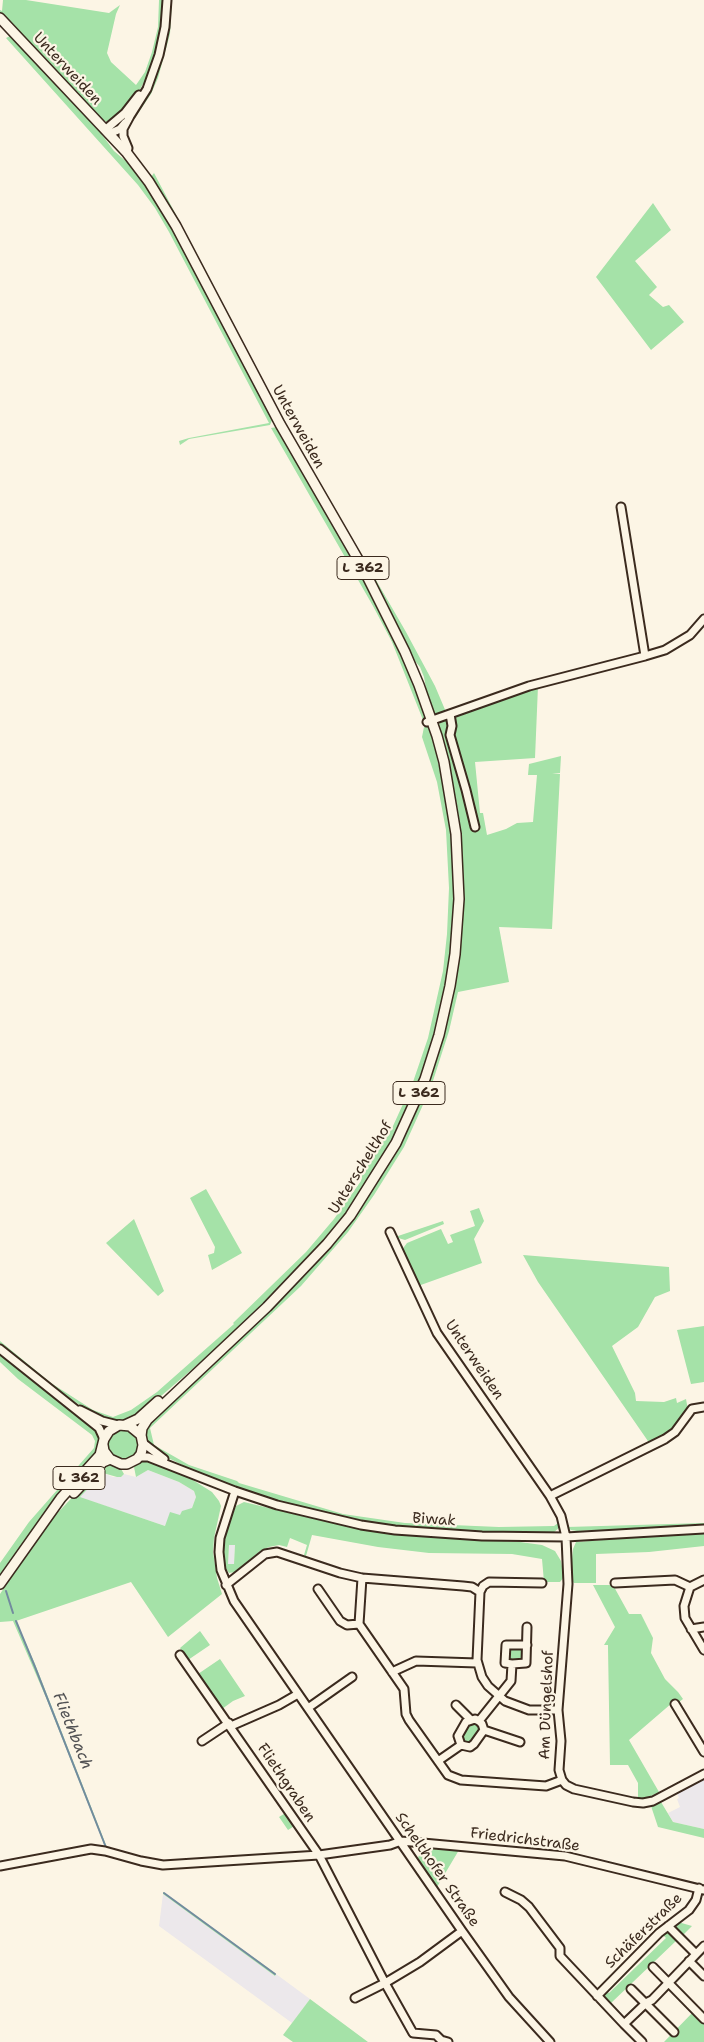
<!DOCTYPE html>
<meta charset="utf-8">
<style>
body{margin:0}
canvas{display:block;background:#fcf5e5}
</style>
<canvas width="704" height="2042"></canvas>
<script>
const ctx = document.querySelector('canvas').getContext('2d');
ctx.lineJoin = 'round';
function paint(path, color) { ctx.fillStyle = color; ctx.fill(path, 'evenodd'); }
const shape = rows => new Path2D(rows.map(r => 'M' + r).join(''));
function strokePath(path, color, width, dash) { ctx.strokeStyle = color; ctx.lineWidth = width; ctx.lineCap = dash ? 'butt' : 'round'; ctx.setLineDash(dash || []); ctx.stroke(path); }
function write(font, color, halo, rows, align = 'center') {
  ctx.font = font + ' "Shantell Sans",sans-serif'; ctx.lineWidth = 4.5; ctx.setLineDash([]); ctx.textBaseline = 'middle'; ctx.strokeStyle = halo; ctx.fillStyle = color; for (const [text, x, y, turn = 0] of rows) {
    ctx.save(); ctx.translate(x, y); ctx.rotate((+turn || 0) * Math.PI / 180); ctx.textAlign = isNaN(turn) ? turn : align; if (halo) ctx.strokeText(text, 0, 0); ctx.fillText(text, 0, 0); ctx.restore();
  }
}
paint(shape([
 [148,1470,179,1482,194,1491,196,1497,192,1508,165,1526,79,1497,103,1473,113,1477,121,1477,124,1474,136,1477],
 [229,1544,235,1545,234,1564,228,1564],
 [704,1779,704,1829,673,1822,668,1813,680,1807,677,1799,679,1798,677,1793],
 [163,1894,274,1975,276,1974,310,1999,292,2023,159,1926]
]), '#ece8eb');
paint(shape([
 [3,0,26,0,109,13,120,5,116,14,107,53,111,62,136,85,145,72,152,52,158,27,159,0,163,0,160,39,149,73,139,91,113,121,107,122,103,120,0,13,0,10,2,11],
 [172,0,170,34,158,78,151,94,135,118,134,116,141,106,156,76,165,49,169,21,169,2],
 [10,36,12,36,100,132,114,151,128,163,151,192,167,217,273,418,270,425,189,439,180,445,179,441,189,438,269,423,169,232,155,208,138,185,6,38],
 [154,173,286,424,406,632,435,686,446,712,433,714,427,694,424,677,420,667,414,660,383,598,282,423,151,177],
 [653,203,671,230,635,261,657,287,649,295,663,307,669,305,684,322,651,350,596,277],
 [277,427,372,592,398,642,427,716,423,720,392,642,373,606,271,428],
 [538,686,535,758,475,762,480,813,483,813,487,835,506,829,517,823,533,822,537,775,528,775,529,764,561,756,560,773,552,774,560,774,552,929,499,927,509,982,458,992,449,1031,431,1087,404,1147,374,1195,348,1232,301,1286,150,1428,154,1445,189,1465,237,1481,239,1483,343,1514,405,1523,499,1527,554,1526,558,1523,556,1514,560,1519,561,1526,553,1533,465,1533,403,1528,335,1517,268,1498,207,1477,160,1454,146,1441,145,1427,353,1217,386,1168,415,1113,427,1084,460,944,463,904,458,811,449,765,438,728,440,722,444,719,455,718,457,714],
 [428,726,434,736,438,763,445,784,450,812,455,865,453,943,439,1022,423,1075,387,1153,353,1206,309,1259,232,1335,132,1421,104,1420,59,1392,14,1357,0,1344,0,1341,51,1383,93,1410,113,1417,131,1410,157,1392,234,1324,233,1323,306,1252,334,1219,361,1181,362,1175,393,1126,413,1082,428,1038,443,971,447,934,449,888,446,830,437,782,422,737,424,727],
 [206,1189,242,1253,212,1270,208,1255,214,1253,215,1247,190,1198],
 [479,1208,484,1221,474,1239,482,1263,418,1286,402,1251,404,1247,407,1243,441,1229,448,1244,453,1242,450,1235,475,1226,470,1211],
 [134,1219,164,1291,158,1296,106,1243],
 [443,1221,444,1224,405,1240,395,1237],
 [523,1255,669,1267,670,1291,655,1297,638,1327,612,1346,635,1393,636,1401,664,1402,676,1398,677,1403,686,1399,688,1410,673,1431,650,1444,538,1282],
 [704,1326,704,1382,691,1384,677,1330],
 [0,1355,97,1429,101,1434,101,1447,0,1578,0,1563,29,1522,94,1448,95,1441,92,1435,18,1379,0,1362],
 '108 1444a15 15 0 1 1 30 0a15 15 0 1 1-30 0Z',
 [148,1458,188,1477,212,1492,219,1501,221,1506,214,1538,213,1552,217,1578,222,1594,168,1637,131,1582,16,1621,35,1664,108,1850,106,1849,47,1700,13,1621,0,1622,0,1594,47,1524,104,1464,110,1464,120,1467,124,1474,121,1477,117,1477,103,1473,80,1497,165,1526,170,1512,180,1515,182,1511,192,1508,196,1497,194,1491,179,1482,148,1470,136,1477,134,1467,142,1460],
 [244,1502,327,1522,404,1535,520,1542,542,1545,555,1551,561,1561,564,1577,560,1582,544,1582,542,1559,512,1554,429,1553,378,1547,312,1535,306,1556,304,1555,307,1545,290,1538,287,1547,279,1545,269,1547,260,1551,235,1572,229,1573,225,1567,223,1555,225,1535,236,1506],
 [229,1545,235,1545,234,1564,228,1564],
 [704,1523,704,1526,577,1531,571,1530,567,1527],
 [704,1532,704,1546,649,1552,596,1554,596,1583,574,1583,570,1579,573,1549,576,1542],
 [593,1585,613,1585,629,1614,641,1614,653,1638,651,1653,665,1679,678,1692,683,1699,674,1706,672,1703,629,1740,659,1792,647,1798,638,1798,638,1783,628,1765,610,1765,608,1648,608,1645,604,1645,615,1627],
 [200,1631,210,1645,188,1660,180,1648],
 [510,1648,523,1648,525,1659,522,1661,510,1660,508,1649],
 [220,1659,245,1696,233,1701,222,1709,198,1674],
 [470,1722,478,1723,481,1729,474,1741,467,1745,461,1740,461,1733],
 [661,1802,673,1822,704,1829,704,1838,658,1827,651,1806],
 [287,1812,296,1825,288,1830,279,1817],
 [422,1847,459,1850,437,1887,418,1858],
 [163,1892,276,1974,275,1976,163,1894],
 [678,1922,692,1926,682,1936,675,1926],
 [667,1932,677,1940,610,2004,603,1994,605,1990,609,1993,666,1938,662,1934],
 [310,1999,368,2042,293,2042,283,2035],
 [694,2011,704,2022,704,2042,664,2042]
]), '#a5e2a8');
strokePath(shape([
 [6,1591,13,1613],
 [16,1621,35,1667,107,1850],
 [164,1893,275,1974]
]), '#728b9e', 2);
const minor = shape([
 [105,130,125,113,139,95],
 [109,134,120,129,125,123],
 [127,153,128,148,123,136,123,129,130,116,147,89,159,55,165,27,167,0],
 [645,656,665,650,690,635,704,619],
 [450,714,452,726,450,735,466,790,475,827],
 [427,722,529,686,645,656,621,507],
 [390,1232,437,1333,550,1496],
 [0,1349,99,1428,104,1439],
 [704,1407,692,1409,675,1432,665,1439,550,1496,561,1516,566,1537,568,1584,558,1710,561,1741,559,1770,562,1780,566,1785,574,1789,633,1802,643,1803,653,1801,704,1774],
 [80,1410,102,1421,118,1425],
 [143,1443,164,1459],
 [139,1457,148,1457,235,1491,277,1505,361,1525,395,1530,482,1536,566,1537,704,1529],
 [235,1491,220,1538,219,1552,221,1570,234,1601,462,1931,509,1997,550,2042],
 [362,1578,359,1624,404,1689,406,1714,409,1720,448,1775,461,1780,546,1786,562,1780],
 [542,1583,489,1582,483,1586,480,1592,477,1660,482,1677,488,1686,505,1701,529,1710,558,1710],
 [615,1583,675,1580,690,1587,704,1580],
 [226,1585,265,1554,277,1552,340,1573,362,1578,463,1586,472,1587,480,1592],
 [690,1587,684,1606,685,1618,704,1650],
 [318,1589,340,1621,347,1625,359,1624],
 [691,1629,704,1627],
 [180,1655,319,1855,385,1983,420,1962,462,1931],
 [512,1664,526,1663,527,1627],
 [392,1672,416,1661,477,1663],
 [675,1704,704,1752],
 [456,1705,471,1720],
 [308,1708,352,1677],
 [231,1726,279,1705,298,1694],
 [484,1730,520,1742],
 [202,1741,229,1723],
 [461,1745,458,1736,466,1722,475,1719,479,1721],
 [438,1761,461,1745,470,1747,474,1744,484,1730,482,1724,479,1721,511,1681,512,1664,505,1663,506,1645,527,1645],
 [0,1866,91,1849,105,1851,141,1861,163,1865,319,1855,390,1845,401,1841,565,1856,704,1890],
 [505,1892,521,1900,529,1907,560,1948,560,1956,624,2024,646,2003,652,2000,704,1946],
 [668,1926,696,1954],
 [689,1961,704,1976],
 [653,1967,704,2019],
 [631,1989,674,2032],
 [597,1996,659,1933,689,1910,696,1900,699,1888],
 [355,1998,385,1983,413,2033,436,2035,441,2040,448,2042],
 [624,2024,642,2042]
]);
const major = shape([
 [0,18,127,153,149,182,176,226,280,424,363,568,405,652,419,685,437,736,444,762,456,834,459,899,455,954,450,986,439,1035,425,1079,396,1143,350,1216,327,1244,267,1307,147,1420,142,1428,141,1436],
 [125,1425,138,1419,158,1401],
 [74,1493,103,1462,110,1459],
 [0,1584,61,1498,100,1455,104,1439,109,1431,119,1425,130,1426,141,1435,143,1445,141,1454,137,1459,127,1464,121,1464,110,1459,104,1451,103,1445]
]);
strokePath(minor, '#3b2a1e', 11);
strokePath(major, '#3b2a1e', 12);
strokePath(minor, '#fcf5e5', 7);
strokePath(major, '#fcf5e5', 9);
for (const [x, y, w] of [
 [363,568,52],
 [419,1093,52],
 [79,1478,52]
]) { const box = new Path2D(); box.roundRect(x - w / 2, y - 11.5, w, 23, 4); ctx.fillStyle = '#fcf5e5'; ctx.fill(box); strokePath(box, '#3b2a1e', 1); }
write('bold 14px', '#3b2a1e', null, [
 ["L 362",363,568],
 ["L 362",419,1093],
 ["L 362",79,1478]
]);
write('15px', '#3b2a1e', '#fcf5e5', [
 ["Unterweiden",67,69,47],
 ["Unterweiden",298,427,61],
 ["Unterschelthof",361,1168,-58],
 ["Unterweiden",474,1360,56],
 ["Biwak",434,1520,4],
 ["Am Düngelshof",547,1705,-88],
 ["Fliethgraben",286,1783,56],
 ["Friedrichstraße",525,1840,7],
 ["Schelthofer Straße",437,1870,55],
 ["Schäferstraße",644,1931,-44]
]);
write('italic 16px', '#525254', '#fcf5e5', [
 ["Fliethbach",72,1731,68]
]);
</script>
